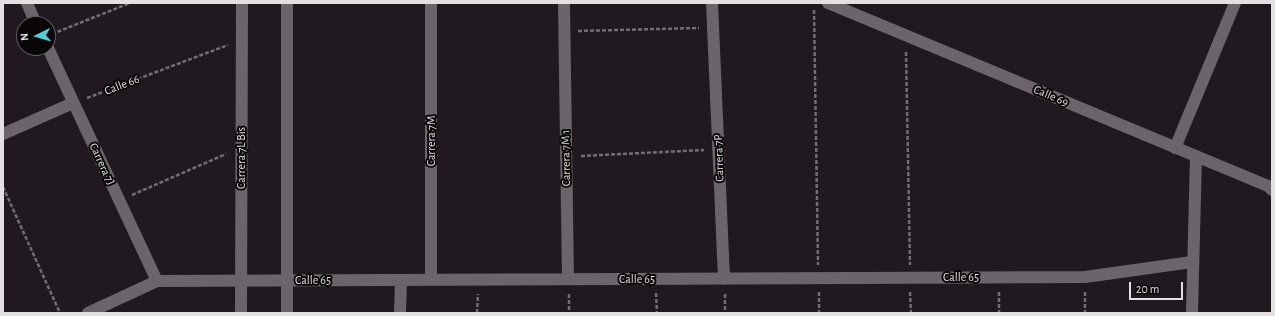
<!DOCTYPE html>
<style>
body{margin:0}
#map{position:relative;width:1275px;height:316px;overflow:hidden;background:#201a20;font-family:"Alegreya Sans",sans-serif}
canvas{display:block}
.frame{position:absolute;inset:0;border:4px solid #e4dfe3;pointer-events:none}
.north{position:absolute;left:16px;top:16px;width:40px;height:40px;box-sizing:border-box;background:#080608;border:1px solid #605d60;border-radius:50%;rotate:265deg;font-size:11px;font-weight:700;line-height:16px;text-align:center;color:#e4dfe3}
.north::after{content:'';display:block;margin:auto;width:14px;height:18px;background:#52cdd0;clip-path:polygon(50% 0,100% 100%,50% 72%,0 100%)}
.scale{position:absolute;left:1129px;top:282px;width:54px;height:18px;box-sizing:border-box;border:2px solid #e4dfe3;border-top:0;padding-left:5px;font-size:12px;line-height:14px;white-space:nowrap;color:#e4dfe3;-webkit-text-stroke:3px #080608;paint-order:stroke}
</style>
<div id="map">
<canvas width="1275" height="316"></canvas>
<div class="frame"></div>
<div class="north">N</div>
<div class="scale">20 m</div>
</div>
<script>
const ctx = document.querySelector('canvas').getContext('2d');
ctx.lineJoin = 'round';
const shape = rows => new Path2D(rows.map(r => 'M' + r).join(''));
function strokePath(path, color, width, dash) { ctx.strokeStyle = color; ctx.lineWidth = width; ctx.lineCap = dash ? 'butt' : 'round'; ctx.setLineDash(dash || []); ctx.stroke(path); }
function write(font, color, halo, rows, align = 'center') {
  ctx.font = font + ' "Alegreya Sans",sans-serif'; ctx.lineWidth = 4; ctx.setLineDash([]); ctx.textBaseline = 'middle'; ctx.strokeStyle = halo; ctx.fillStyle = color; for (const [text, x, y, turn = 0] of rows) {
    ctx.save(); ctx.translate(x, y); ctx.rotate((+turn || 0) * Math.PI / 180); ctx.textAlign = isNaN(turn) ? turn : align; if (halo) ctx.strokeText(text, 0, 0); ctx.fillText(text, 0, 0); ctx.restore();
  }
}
strokePath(shape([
 [814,10,818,265],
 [578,31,699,28],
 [52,34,130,3],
 [906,52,910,265],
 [87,98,228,45],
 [581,156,704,150],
 [3,187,60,313],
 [132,195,226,154],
 [819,292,819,313],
 [910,292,911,313],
 [999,292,999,313],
 [1085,292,1085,313],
 [656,293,657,313],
 [569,294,569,313],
 [725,294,725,313],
 [477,313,478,294]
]), '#736e73', 2.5, [4, 2]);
strokePath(shape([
 [27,3,36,24],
 [564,3,568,279],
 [712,3,724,279],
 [828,3,1268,186,1272,190],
 [48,48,157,281],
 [3,134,73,103],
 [1175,148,1235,3],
 [431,280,431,3],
 [88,313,157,281,1085,277,1192,262],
 [400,313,401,280],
 [1192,313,1196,156]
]), '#6c646b', 12);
strokePath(shape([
 [287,3,287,313],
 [241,313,242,3]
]), '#6c646b', 12);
write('12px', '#e4dfe3', '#080608', [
 ["Calle 66",122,85,-21],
 ["Calle 69",1051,96,23],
 ["Carrera 7M",431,141,-90],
 ["Carrera 7L Bis",241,158,-90],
 ["Carrera 7M 1",566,158,-91],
 ["Carrera 7P",719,158,-92],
 ["Carrera 7J",102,164,65],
 ["Calle 65",961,277],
 ["Calle 65",637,279],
 ["Calle 65",313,280]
]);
</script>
